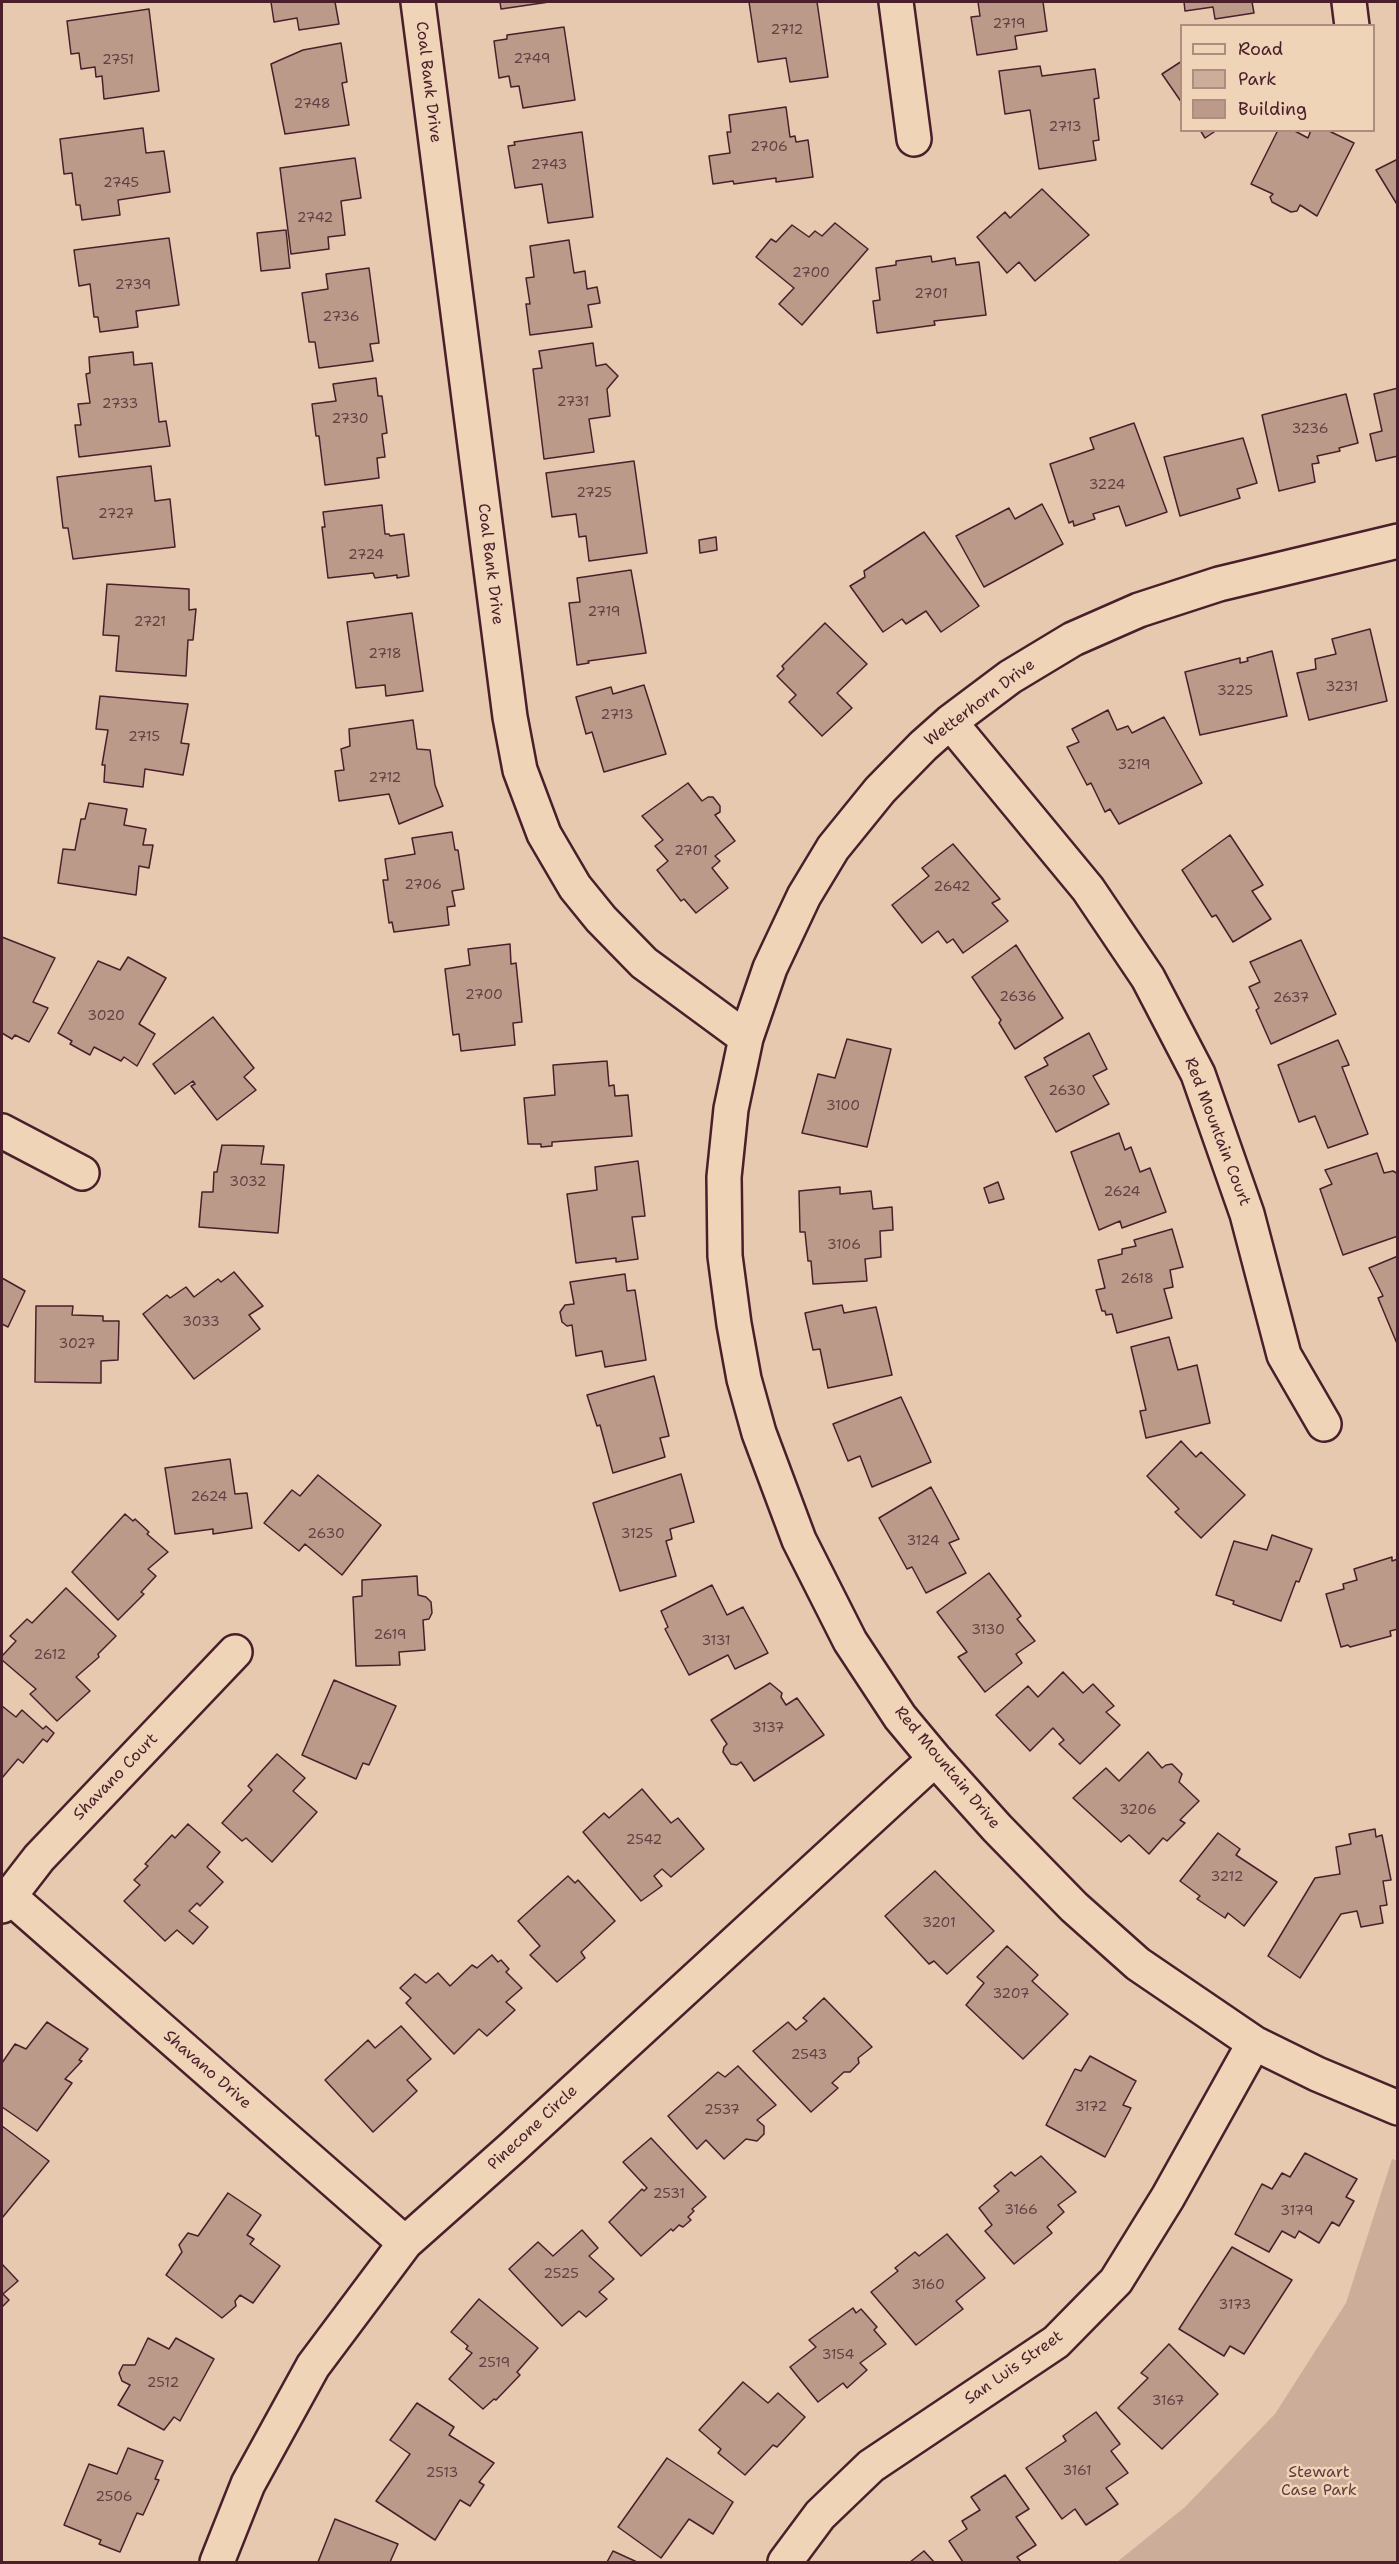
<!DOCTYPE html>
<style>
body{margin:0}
#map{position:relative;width:1399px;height:2564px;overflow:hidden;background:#e6c9af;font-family:"Shantell Sans",sans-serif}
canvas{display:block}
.frame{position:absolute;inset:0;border:3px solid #4a1f2b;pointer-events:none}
.legend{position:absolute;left:1180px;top:24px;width:195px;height:108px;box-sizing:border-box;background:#f0d4b7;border:2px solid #ae8c7f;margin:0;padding:8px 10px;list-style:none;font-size:18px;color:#4a1f2b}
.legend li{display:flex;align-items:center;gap:12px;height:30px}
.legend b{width:30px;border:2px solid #ae8c7f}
</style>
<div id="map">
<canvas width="1399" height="2564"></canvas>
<div class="frame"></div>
<ul class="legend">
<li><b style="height:8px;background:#f0d4b7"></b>Road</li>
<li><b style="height:16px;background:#ccad99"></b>Park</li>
<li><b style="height:16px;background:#bb9a8a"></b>Building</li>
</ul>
</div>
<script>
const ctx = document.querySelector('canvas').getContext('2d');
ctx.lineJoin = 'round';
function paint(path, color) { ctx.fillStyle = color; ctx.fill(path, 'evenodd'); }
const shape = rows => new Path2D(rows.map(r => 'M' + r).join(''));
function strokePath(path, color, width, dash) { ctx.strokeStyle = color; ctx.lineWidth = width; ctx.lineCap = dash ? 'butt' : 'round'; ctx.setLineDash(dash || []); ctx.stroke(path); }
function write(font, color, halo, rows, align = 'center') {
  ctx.font = font + ' "Shantell Sans",sans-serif'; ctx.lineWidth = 5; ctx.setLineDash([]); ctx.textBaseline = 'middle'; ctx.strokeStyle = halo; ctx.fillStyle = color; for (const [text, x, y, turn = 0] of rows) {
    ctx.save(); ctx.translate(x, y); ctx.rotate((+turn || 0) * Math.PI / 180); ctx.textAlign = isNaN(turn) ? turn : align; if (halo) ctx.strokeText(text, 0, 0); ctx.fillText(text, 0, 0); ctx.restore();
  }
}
paint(shape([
 [1392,2159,1398,2161,1397,2562,1117,2562,1185,2507,1275,2414,1346,2303]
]), '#ccad99');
const building = shape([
 [271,2,335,2,339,24,299,30,297,18,274,22,271,2],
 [500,2,549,2,501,9,500,2],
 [749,2,817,2,828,77,790,82,786,58,758,62,749,2],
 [978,2,1043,2,1047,31,1015,36,1017,49,977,55,971,17,980,16,978,2],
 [1184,2,1252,2,1254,13,1215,19,1213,7,1185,11,1184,2],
 [149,9,159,91,104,99,102,76,96,77,95,67,81,69,79,53,71,54,67,21,149,9],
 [564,27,575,100,523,108,519,86,511,87,509,76,499,78,494,41,507,39,507,35,564,27],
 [341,43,347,82,342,83,349,125,285,134,271,64,303,50,341,43],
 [1182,61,1182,103,1162,74,1182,61],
 [1040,66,1042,76,1095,69,1099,98,1094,99,1099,140,1093,141,1096,160,1039,169,1030,110,1005,114,999,71,1040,66],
 [786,107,790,137,795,136,796,142,808,140,813,177,776,182,776,178,734,184,733,181,713,184,709,156,730,153,727,132,731,132,729,115,786,107],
 [143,128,146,153,164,151,170,192,118,200,120,215,82,220,80,205,76,205,72,173,64,174,60,139,143,128],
 [1200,130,1217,130,1205,138,1200,130],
 [1278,130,1293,130,1308,138,1311,130,1327,130,1354,143,1317,216,1300,205,1297,211,1291,212,1272,202,1270,197,1273,194,1251,184,1278,130],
 [582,132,593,217,548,223,542,184,515,188,508,146,515,145,514,142,582,132],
 [355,158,361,198,341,201,345,235,328,237,329,249,291,254,280,168,355,158],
 [1398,159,1398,206,1376,170,1398,159],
 [1042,189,1089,235,1035,281,1019,262,1007,273,977,237,1005,212,1010,218,1042,189],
 [835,223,868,249,802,325,779,304,794,288,756,257,771,239,776,242,792,225,809,237,815,231,822,236,835,223],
 [286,230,290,268,261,271,257,233,286,230],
 [169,238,179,305,136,311,138,327,100,332,98,317,94,317,90,284,79,286,74,250,169,238],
 [569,240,574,273,585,271,587,289,597,287,600,303,588,305,592,327,530,335,526,304,530,304,526,278,534,277,530,246,569,240],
 [931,256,932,262,955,258,956,265,979,262,986,315,934,321,935,325,877,333,873,301,880,300,876,268,896,265,896,261,931,256],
 [369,268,379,343,370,344,373,361,319,368,315,342,309,342,302,293,328,289,326,274,369,268],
 [593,343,596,366,606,364,618,376,607,389,610,416,589,419,594,452,544,459,533,369,542,368,539,351,593,343],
 [133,352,134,365,152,363,159,422,166,421,170,446,79,457,75,425,81,425,78,404,90,403,86,374,90,373,89,357,133,352],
 [376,378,378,396,382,396,387,433,382,434,385,457,377,458,379,478,325,485,319,436,316,436,312,404,336,401,333,384,376,378],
 [1398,388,1398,456,1376,461,1370,434,1382,431,1374,394,1398,388],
 [1346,394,1358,443,1339,448,1340,451,1317,456,1319,463,1312,464,1315,482,1279,491,1262,415,1346,394],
 [1134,423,1167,512,1126,526,1119,506,1093,514,1095,519,1074,526,1073,521,1069,523,1050,464,1094,449,1090,438,1134,423],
 [1243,438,1257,483,1237,489,1240,498,1180,516,1164,457,1243,438],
 [634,461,647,553,589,561,586,536,579,537,576,514,552,517,546,473,634,461],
 [151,466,155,501,170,499,175,547,73,559,68,528,63,528,57,477,151,466],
 [1042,504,1063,544,984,587,956,536,1009,508,1015,519,1042,504],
 [382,505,385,534,389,534,390,536,404,534,409,576,397,578,397,575,375,578,373,573,328,578,322,527,325,527,323,512,382,505],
 [924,532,979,606,941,632,926,611,906,624,902,619,883,632,850,586,865,577,864,571,924,532],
 [716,537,717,550,700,553,699,540,716,537],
 [631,570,646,653,588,661,589,663,577,665,569,603,580,602,577,578,631,570],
 [107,584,189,589,189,610,196,609,193,640,188,640,186,676,116,671,119,636,103,635,107,584],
 [412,613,423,691,386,696,385,685,356,688,347,622,412,613],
 [825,623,867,664,837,693,852,708,822,736,789,702,796,695,777,676,784,669,782,666,825,623],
 [1370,629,1387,701,1309,720,1297,673,1316,669,1315,659,1336,654,1332,639,1370,629],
 [1272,651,1287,716,1200,735,1185,672,1240,658,1240,663,1248,661,1247,658,1272,651],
 [644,685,666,754,604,772,592,732,586,734,576,697,611,687,613,694,644,685],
 [100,696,188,704,181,743,189,744,183,775,145,769,143,787,104,782,105,765,102,765,108,730,96,729,100,696],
 [1108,710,1117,730,1128,726,1132,733,1164,717,1202,783,1119,824,1110,809,1105,812,1091,783,1087,785,1067,747,1079,742,1072,729,1108,710],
 [413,720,417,749,430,750,435,785,443,806,399,824,389,794,339,801,335,771,344,770,341,749,350,746,349,729,413,720],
 [688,783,702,801,708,797,713,797,720,806,720,812,715,815,735,841,715,856,720,861,712,868,728,888,696,913,684,899,681,901,657,870,668,861,655,846,663,840,642,816,688,783],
 [89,803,127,809,124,825,146,829,143,845,153,845,149,868,139,866,136,895,58,883,63,849,75,850,81,819,85,819,89,803],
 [452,832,455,850,458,850,464,889,452,891,455,906,447,907,449,925,394,932,392,922,389,923,383,880,388,880,385,859,415,854,412,838,452,832],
 [1230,835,1263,885,1252,891,1271,919,1233,942,1216,915,1212,917,1182,870,1230,835],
 [953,844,1000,899,992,903,1008,921,963,953,953,939,947,943,938,931,922,943,892,905,929,876,922,868,953,844],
 [2,937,55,958,33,1002,48,1008,29,1042,15,1035,12,1039,2,1033,2,937],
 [1301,940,1336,1014,1271,1044,1256,1010,1259,1008,1249,987,1260,982,1250,962,1301,940],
 [510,944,511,964,516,963,522,1022,513,1023,515,1045,461,1051,459,1034,453,1035,445,969,470,965,468,949,510,944],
 [1016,945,1063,1018,1015,1049,999,1023,1001,1020,972,977,1016,945],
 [128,957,166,978,139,1024,155,1034,137,1066,124,1057,121,1061,94,1047,90,1055,70,1044,72,1041,58,1033,98,961,120,970,128,957],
 [213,1017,254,1068,244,1077,256,1090,217,1120,191,1086,195,1084,193,1081,175,1094,153,1064,213,1017],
 [1089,1033,1107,1069,1093,1076,1109,1104,1056,1132,1025,1077,1048,1065,1044,1058,1089,1033],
 [847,1039,891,1049,867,1147,802,1133,818,1074,835,1078,847,1039],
 [1338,1040,1349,1065,1342,1067,1368,1134,1328,1148,1315,1116,1299,1122,1278,1065,1338,1040],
 [607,1061,609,1086,614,1085,615,1096,628,1095,632,1136,552,1142,552,1146,541,1147,541,1144,528,1144,524,1098,555,1095,553,1065,607,1061],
 [1119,1133,1125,1150,1131,1147,1140,1172,1150,1168,1166,1212,1122,1228,1120,1221,1099,1230,1071,1152,1119,1133],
 [222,1145,264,1146,261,1164,284,1165,278,1233,199,1227,202,1192,213,1192,214,1172,217,1172,222,1145],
 [1377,1153,1384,1173,1393,1171,1398,1174,1398,1236,1343,1255,1320,1189,1332,1184,1325,1170,1377,1153],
 [638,1161,645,1216,632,1217,638,1259,616,1262,616,1258,576,1263,567,1194,597,1190,595,1167,638,1161],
 [998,1182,1004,1199,989,1203,984,1188,998,1182],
 [840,1187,840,1194,871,1191,873,1209,892,1207,893,1230,880,1231,881,1257,865,1259,867,1281,813,1284,811,1261,808,1261,805,1232,800,1232,799,1191,840,1187],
 [1172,1229,1183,1267,1170,1270,1173,1287,1164,1289,1172,1318,1117,1333,1112,1314,1106,1315,1105,1311,1102,1311,1096,1290,1105,1288,1098,1260,1122,1254,1122,1249,1136,1246,1134,1240,1172,1229],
 [1398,1256,1398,1346,1378,1298,1383,1296,1369,1268,1398,1256],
 [234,1272,263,1306,249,1315,260,1329,194,1379,143,1314,167,1295,170,1298,186,1287,194,1297,218,1279,221,1282,234,1272],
 [625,1274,627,1291,635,1290,646,1360,605,1367,602,1351,576,1356,572,1325,567,1326,562,1322,560,1312,565,1305,574,1304,570,1282,625,1274],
 [2,1278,25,1291,8,1327,2,1324,2,1278],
 [842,1305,844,1313,876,1307,892,1375,828,1388,820,1349,813,1350,805,1313,842,1305],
 [36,1306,73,1306,72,1315,103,1316,103,1321,119,1321,118,1360,101,1361,101,1383,35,1382,36,1306],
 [1169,1337,1178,1370,1197,1365,1210,1423,1146,1438,1140,1411,1146,1410,1131,1347,1169,1337],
 [654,1376,669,1436,660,1438,665,1457,613,1473,600,1425,597,1426,587,1395,654,1376],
 [901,1397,931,1462,872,1487,860,1456,848,1461,833,1424,901,1397],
 [1181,1441,1196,1457,1201,1452,1245,1495,1201,1538,1175,1512,1179,1509,1147,1476,1181,1441],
 [230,1459,235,1494,247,1493,252,1528,213,1534,213,1529,175,1534,165,1468,230,1459],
 [681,1474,694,1522,670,1529,672,1539,666,1541,676,1576,620,1591,593,1503,681,1474],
 [318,1475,381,1525,342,1575,305,1544,299,1551,264,1523,292,1490,300,1496,318,1475],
 [931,1487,959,1539,949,1543,966,1573,926,1593,912,1567,907,1569,879,1518,931,1487],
 [125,1514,133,1521,135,1519,149,1532,147,1534,168,1552,148,1569,156,1576,141,1592,144,1594,118,1620,72,1572,125,1514],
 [1272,1535,1312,1549,1299,1582,1296,1581,1281,1621,1233,1604,1234,1601,1216,1595,1234,1541,1267,1550,1272,1535],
 [1392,1557,1392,1561,1398,1559,1398,1629,1390,1631,1391,1636,1350,1647,1348,1645,1341,1647,1326,1594,1344,1589,1343,1584,1357,1580,1354,1569,1392,1557],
 [989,1573,1021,1616,1017,1619,1035,1641,1016,1654,1022,1663,985,1692,958,1657,967,1652,937,1612,989,1573],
 [417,1576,418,1595,426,1597,431,1602,432,1613,429,1619,423,1620,425,1650,399,1652,400,1665,356,1666,353,1597,362,1596,362,1580,417,1576],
 [712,1585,727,1615,743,1607,768,1653,735,1669,728,1655,689,1675,665,1629,668,1627,661,1611,712,1585],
 [66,1588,116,1636,98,1654,99,1657,76,1677,90,1691,57,1721,30,1694,36,1689,2,1660,2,1656,16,1641,10,1636,27,1619,32,1623,66,1588],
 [1063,1672,1083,1693,1093,1684,1114,1706,1106,1712,1120,1725,1080,1764,1059,1744,1064,1740,1053,1728,1030,1751,996,1715,1028,1686,1038,1697,1063,1672],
 [334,1680,396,1706,369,1765,363,1763,356,1779,302,1755,334,1680],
 [770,1683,782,1693,781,1697,786,1705,797,1698,824,1735,754,1781,741,1762,737,1765,731,1764,723,1752,724,1747,727,1744,711,1720,770,1683],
 [2,1706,16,1717,22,1710,43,1729,46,1726,54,1733,47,1742,43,1739,23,1763,18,1759,2,1778,2,1706],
 [1148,1752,1162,1768,1166,1765,1172,1764,1182,1774,1179,1782,1199,1801,1180,1820,1185,1823,1167,1841,1163,1838,1149,1854,1129,1835,1121,1842,1073,1798,1106,1768,1119,1781,1148,1752],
 [277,1754,305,1778,293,1791,317,1812,272,1862,246,1838,242,1841,222,1823,252,1790,248,1786,277,1754],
 [642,1789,671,1823,678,1818,704,1849,671,1877,662,1869,654,1876,662,1886,641,1901,583,1832,604,1813,609,1818,642,1789],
 [188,1824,220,1852,207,1867,223,1882,200,1906,197,1903,189,1911,208,1927,193,1944,177,1930,165,1941,124,1901,140,1885,134,1880,148,1866,145,1864,172,1835,175,1838,188,1824],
 [1375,1829,1376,1837,1382,1835,1391,1880,1383,1881,1387,1905,1380,1906,1383,1923,1361,1927,1357,1911,1341,1914,1300,1978,1268,1956,1315,1878,1340,1874,1336,1847,1351,1844,1349,1834,1375,1829],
 [1218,1833,1240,1849,1236,1855,1277,1882,1244,1926,1228,1913,1225,1918,1197,1899,1200,1896,1180,1881,1218,1833],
 [935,1871,994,1931,947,1974,934,1961,929,1964,885,1916,935,1871],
 [568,1876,575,1883,578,1880,615,1921,581,1952,585,1958,557,1982,530,1955,540,1946,518,1921,568,1876],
 [1007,1946,1038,1975,1032,1981,1068,2014,1023,2059,966,2005,984,1983,977,1977,1007,1946],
 [492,1955,498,1962,501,1960,509,1969,506,1972,522,1988,506,2002,515,2010,487,2036,479,2029,454,2054,406,2003,411,1998,400,1988,415,1974,426,1983,438,1973,450,1986,472,1965,477,1968,492,1955],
 [824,1998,872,2047,858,2058,859,2063,850,2072,844,2072,832,2083,838,2088,811,2112,753,2051,788,2022,796,2030,807,2021,803,2018,824,1998],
 [47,2022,88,2049,79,2060,82,2061,65,2079,72,2083,37,2131,2,2107,2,2063,15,2044,26,2049,47,2022],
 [401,2026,431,2059,407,2080,417,2091,373,2132,325,2080,368,2040,375,2048,401,2026],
 [1090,2056,1136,2081,1123,2105,1131,2108,1105,2157,1046,2125,1075,2069,1081,2071,1090,2056],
 [738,2066,776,2105,757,2120,764,2126,764,2134,757,2141,746,2139,724,2159,706,2140,697,2149,668,2116,718,2072,725,2077,738,2066],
 [2,2126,49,2161,2,2218,2,2126],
 [651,2138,706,2197,692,2209,694,2211,688,2217,691,2220,683,2227,679,2225,673,2231,671,2229,641,2256,609,2222,642,2189,644,2191,647,2188,623,2162,651,2138],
 [1305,2153,1357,2179,1346,2197,1354,2201,1339,2226,1332,2222,1319,2243,1299,2231,1295,2238,1282,2231,1269,2252,1235,2234,1262,2184,1272,2189,1282,2173,1290,2177,1305,2153],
 [1041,2156,1076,2192,1058,2205,1064,2212,1047,2227,1052,2233,1014,2264,985,2231,992,2225,979,2208,999,2191,994,2186,1011,2172,1015,2176,1041,2156],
 [228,2193,261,2215,247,2235,254,2239,250,2244,280,2266,253,2303,240,2295,235,2301,236,2306,222,2318,166,2275,182,2252,179,2245,188,2233,198,2236,228,2193],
 [582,2230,598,2248,589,2256,614,2279,599,2292,607,2299,586,2317,579,2311,562,2326,509,2269,538,2242,553,2256,582,2230],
 [947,2234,985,2278,956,2301,963,2309,916,2345,871,2292,898,2271,895,2268,915,2252,919,2256,947,2234],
 [1232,2247,1292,2280,1244,2354,1230,2346,1224,2356,1179,2329,1232,2247],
 [2,2264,18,2281,3,2294,9,2300,2,2307,2,2264],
 [479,2299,538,2348,517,2372,520,2375,496,2400,494,2399,483,2409,449,2379,472,2353,466,2349,468,2346,451,2332,479,2299],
 [853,2308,856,2313,861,2309,877,2327,874,2330,886,2344,860,2363,867,2370,847,2388,843,2383,818,2402,790,2367,816,2347,809,2340,853,2308],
 [148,2338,169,2349,176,2338,214,2359,180,2421,174,2417,164,2430,118,2405,130,2385,122,2381,119,2373,123,2365,135,2365,148,2338],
 [1169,2344,1218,2394,1162,2449,1118,2408,1148,2378,1141,2373,1169,2344],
 [743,2382,768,2403,778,2393,805,2417,777,2447,773,2445,745,2475,718,2453,721,2449,699,2430,743,2382],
 [417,2403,454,2427,449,2435,494,2463,479,2482,484,2485,470,2506,460,2500,435,2540,376,2501,410,2454,390,2440,417,2403],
 [1096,2412,1120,2444,1111,2451,1128,2473,1106,2488,1118,2504,1086,2525,1075,2509,1062,2519,1026,2468,1066,2441,1063,2436,1096,2412],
 [128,2448,163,2461,155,2479,159,2480,143,2515,137,2513,120,2552,99,2544,101,2540,64,2525,89,2464,117,2474,128,2448],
 [667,2458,733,2502,713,2534,689,2519,661,2558,618,2527,667,2458],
 [1005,2475,1029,2509,1016,2517,1036,2545,1017,2557,1021,2562,963,2562,949,2541,967,2529,962,2521,980,2510,971,2497,1005,2475],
 [335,2519,398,2544,390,2562,318,2562,335,2519],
 [613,2551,637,2562,607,2562,613,2551],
 [924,2551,934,2562,910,2562,924,2551]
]);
paint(building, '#bb9a8a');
strokePath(building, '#4a1f2b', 1.5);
const minor = shape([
 [418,2,510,717,520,770,544,834,575,887,601,919,644,963,746,1038],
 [896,2,914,139],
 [1349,2,1352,26],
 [1398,541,1219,584,1139,610,1073,639,1010,677,950,722,923,746,880,790,833,848,804,896,770,968,746,1038,731,1109,724,1177,725,1256,734,1324,744,1379,759,1433,799,1540,850,1641,900,1717,935,1759,997,1828,1074,1907,1138,1964,1254,2043,1317,2074,1398,2108],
 [950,722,1088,889,1148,978,1198,1074,1247,1214,1284,1355,1324,1424],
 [2,1131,82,1173],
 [9,1896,405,2243],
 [2,1906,39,1858,235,1652],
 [217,2562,248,2484,313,2366,405,2243,513,2147,935,1759],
 [785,2562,820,2515,871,2466,1056,2342,1116,2281,1168,2197,1254,2043]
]);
strokePath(minor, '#4a1f2b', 38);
strokePath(minor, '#f0d4b7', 33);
write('14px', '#663e43', null, [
 ["2719",1009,24],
 ["2712",787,30],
 ["2749",532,59],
 ["2751",118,60],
 ["2748",312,104],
 ["2713",1065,127],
 ["2706",769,147],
 ["2743",549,165],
 ["2745",121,183],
 ["2742",315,218],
 ["2700",811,273],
 ["2739",133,285],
 ["2701",931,294],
 ["2736",341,317],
 ["2731",573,402],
 ["2733",120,404],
 ["2730",350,419],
 ["3236",1310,429],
 ["3224",1107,485],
 ["2725",594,493],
 ["2727",116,514],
 ["2724",366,555],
 ["2719",604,612],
 ["2721",150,622],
 ["2718",385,654],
 ["3231",1342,687],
 ["3225",1235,691],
 ["2713",617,715],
 ["2715",144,737],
 ["3219",1134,765],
 ["2712",385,778],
 ["2701",691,851],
 ["2706",423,885],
 ["2642",952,887],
 ["2700",484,995],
 ["2636",1018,997],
 ["2637",1291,998],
 ["3020",106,1016],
 ["2630",1067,1091],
 ["3100",843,1106],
 ["3032",248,1182],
 ["2624",1122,1192],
 ["3106",844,1245],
 ["2618",1137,1279],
 ["3033",201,1322],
 ["3027",77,1344],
 ["2624",209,1497],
 ["2630",326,1534],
 ["3125",637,1534],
 ["3124",923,1541],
 ["3130",988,1630],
 ["2619",390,1635],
 ["3131",716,1641],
 ["2612",50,1655],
 ["3137",768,1728],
 ["3206",1138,1810],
 ["2542",644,1840],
 ["3212",1227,1877],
 ["3201",939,1923],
 ["3207",1011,1994],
 ["2543",809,2055],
 ["3172",1091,2107],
 ["2537",722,2110],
 ["2531",669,2194],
 ["3166",1021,2210],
 ["3179",1297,2211],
 ["2525",561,2274],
 ["3160",928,2285],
 ["3173",1235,2305],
 ["3154",838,2355],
 ["2519",494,2363],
 ["2512",163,2383],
 ["3167",1168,2401],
 ["3161",1077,2471],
 ["2513",442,2473],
 ["2506",114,2497]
]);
write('16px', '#4a1f2b', '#f0d4b7', [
 ["Coal Bank Drive",428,82,83],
 ["Coal Bank Drive",490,564,83],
 ["Wetterhorn Drive",980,703,-37],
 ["Red Mountain Court",1217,1132,69],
 ["Red Mountain Drive",947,1768,50],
 ["Shavano Court",116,1777,-46],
 ["Shavano Drive",207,2070,41],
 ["Pinecone Circle",533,2128,-43],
 ["San Luis Street",1014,2368,-35]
]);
write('16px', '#643b41', '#f0d4b7', [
 ["Stewart",1319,2473],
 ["Case Park",1319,2491]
]);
</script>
